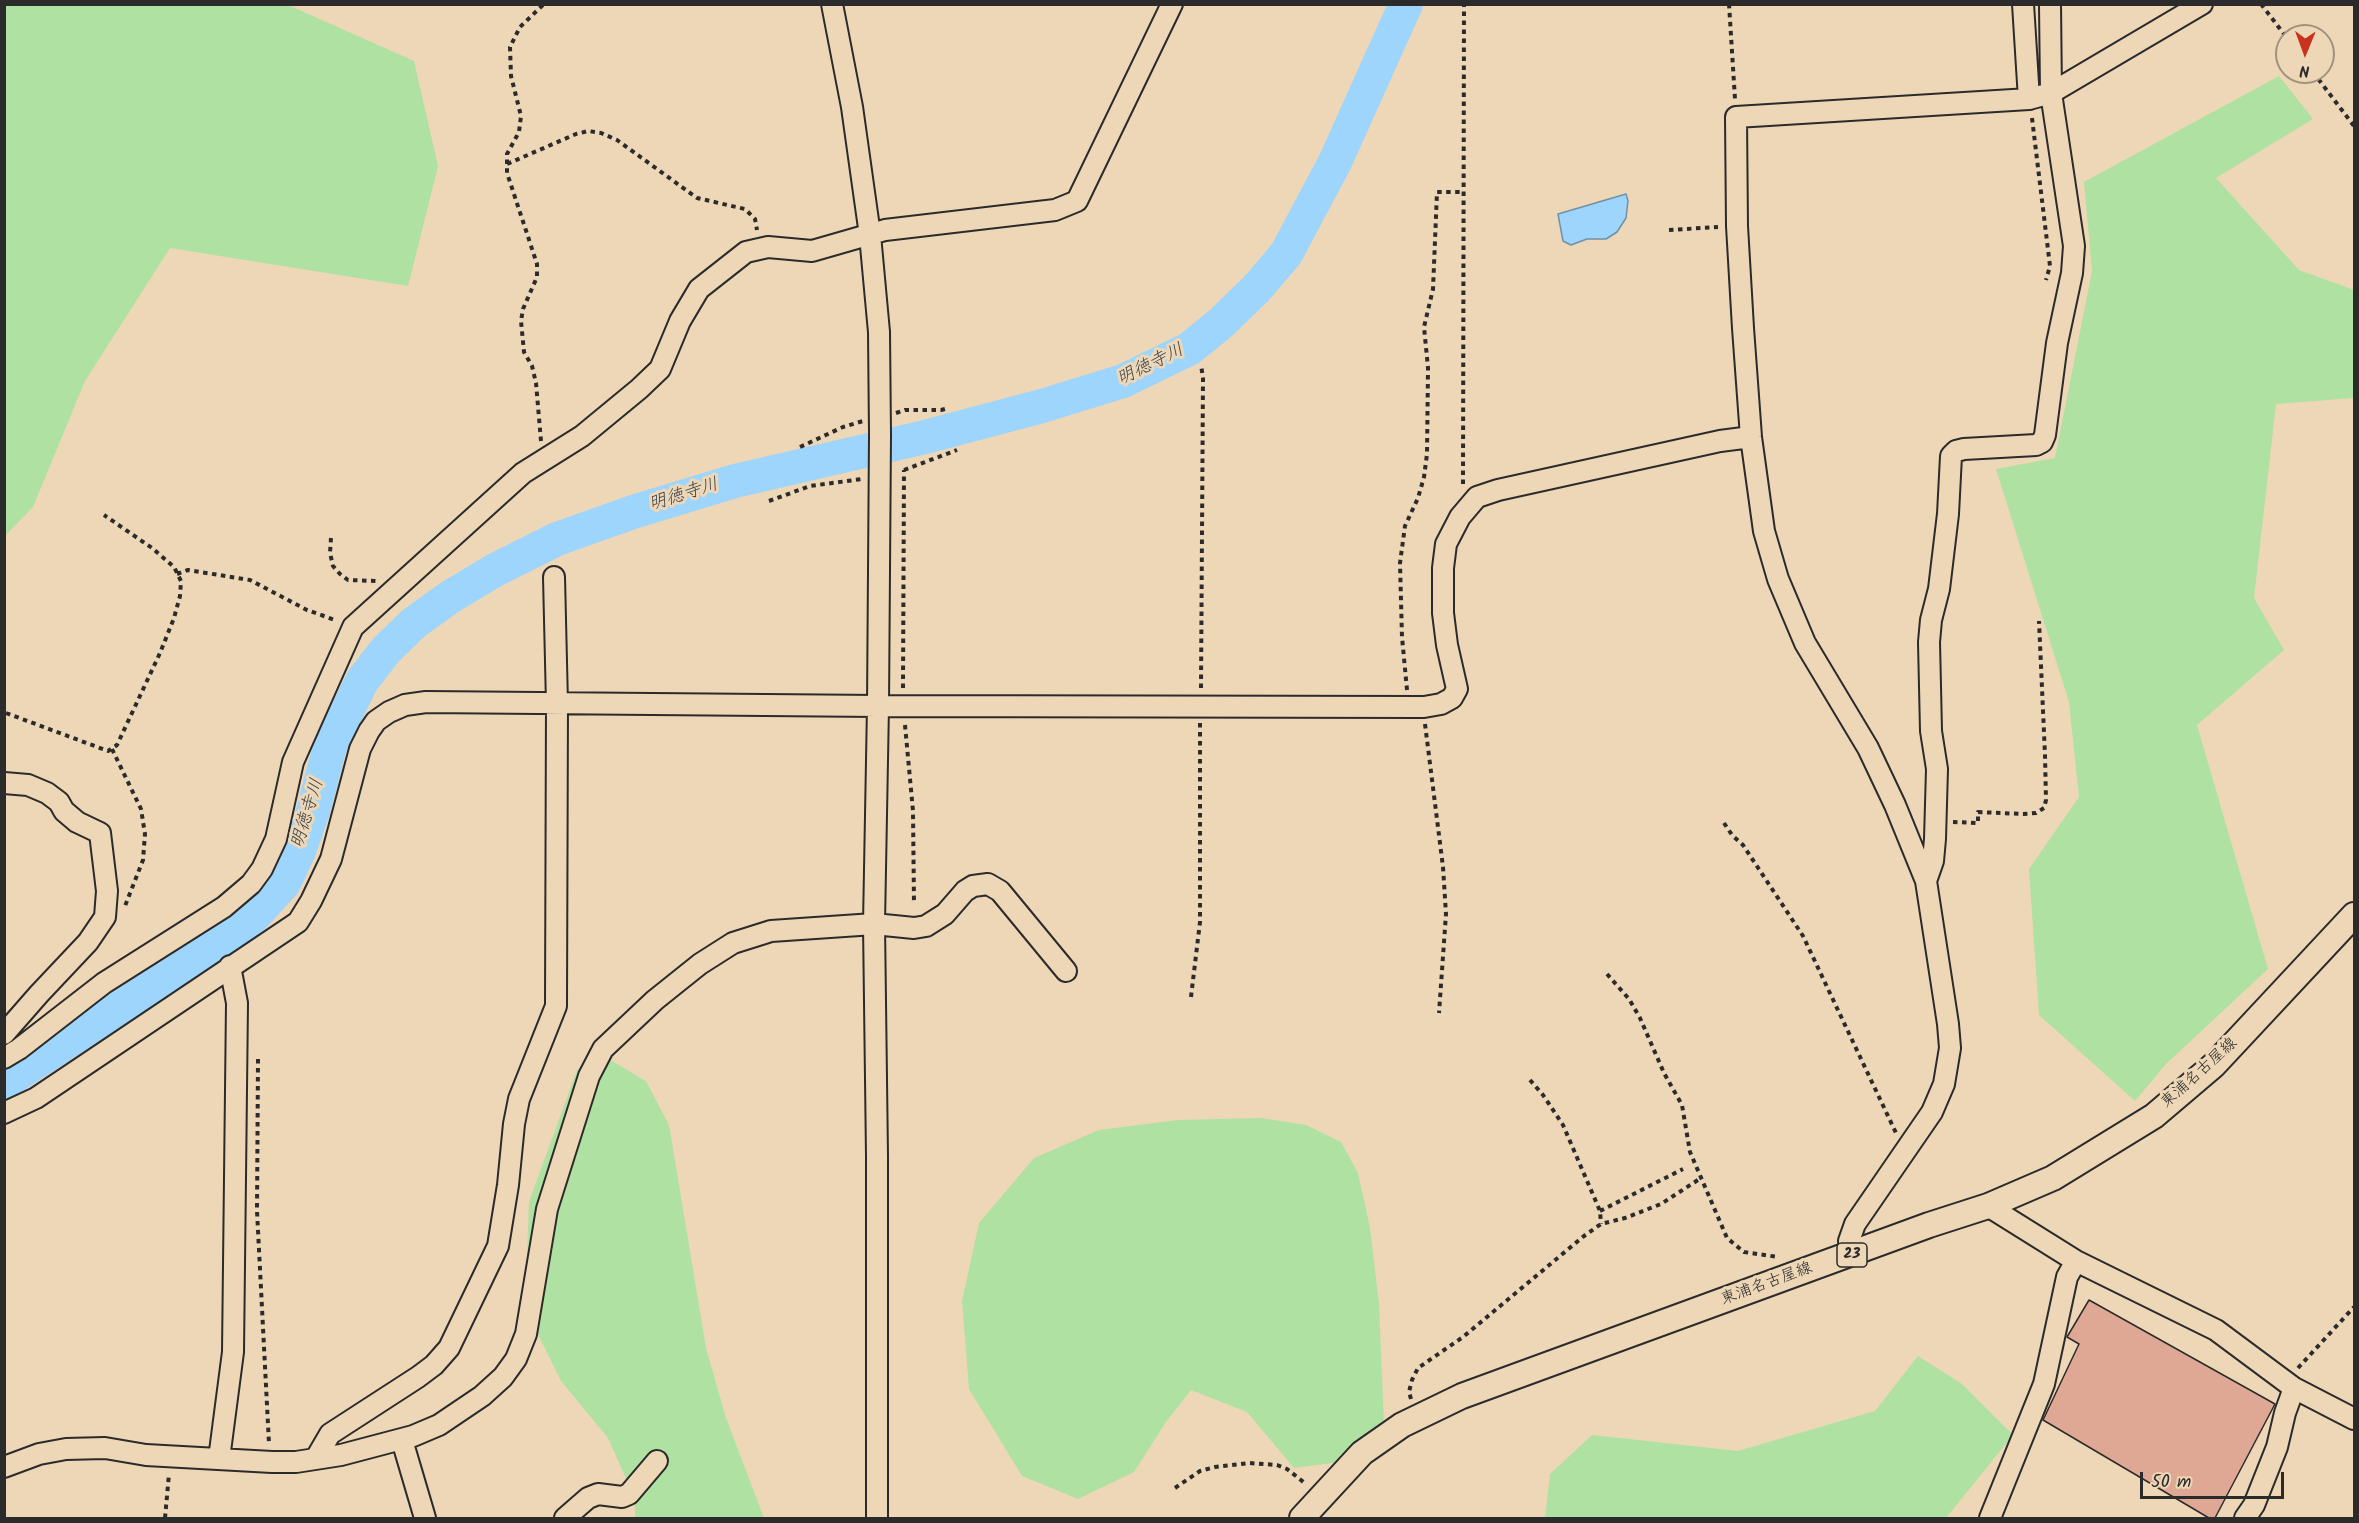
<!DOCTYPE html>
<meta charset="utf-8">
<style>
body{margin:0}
#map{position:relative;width:2359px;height:1523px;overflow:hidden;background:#eed7b7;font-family:Kalam,sans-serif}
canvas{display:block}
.frame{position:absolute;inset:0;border:6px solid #2b2b2b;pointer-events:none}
.north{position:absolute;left:2275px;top:24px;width:60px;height:60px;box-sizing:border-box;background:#eed7b7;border:2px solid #a0927f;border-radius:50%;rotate:181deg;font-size:16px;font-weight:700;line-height:24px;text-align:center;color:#2b2b2b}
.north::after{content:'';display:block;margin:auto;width:21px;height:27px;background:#c8321e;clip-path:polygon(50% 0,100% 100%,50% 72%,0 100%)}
.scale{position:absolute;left:2140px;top:1472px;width:144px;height:27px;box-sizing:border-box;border:3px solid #2b2b2b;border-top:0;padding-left:8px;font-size:18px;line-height:21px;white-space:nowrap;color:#2b2b2b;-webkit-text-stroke:4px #eed7b7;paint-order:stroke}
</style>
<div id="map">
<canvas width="2359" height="1523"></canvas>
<div class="frame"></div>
<div class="north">N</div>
<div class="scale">50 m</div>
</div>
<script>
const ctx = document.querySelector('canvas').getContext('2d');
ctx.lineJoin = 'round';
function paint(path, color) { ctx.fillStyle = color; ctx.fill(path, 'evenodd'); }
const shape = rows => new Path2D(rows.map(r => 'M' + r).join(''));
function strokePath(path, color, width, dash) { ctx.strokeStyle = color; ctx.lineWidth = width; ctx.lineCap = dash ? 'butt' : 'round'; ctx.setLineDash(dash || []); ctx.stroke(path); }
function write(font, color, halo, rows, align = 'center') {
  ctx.font = font + ' Kalam,"Klee One",sans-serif'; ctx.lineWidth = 6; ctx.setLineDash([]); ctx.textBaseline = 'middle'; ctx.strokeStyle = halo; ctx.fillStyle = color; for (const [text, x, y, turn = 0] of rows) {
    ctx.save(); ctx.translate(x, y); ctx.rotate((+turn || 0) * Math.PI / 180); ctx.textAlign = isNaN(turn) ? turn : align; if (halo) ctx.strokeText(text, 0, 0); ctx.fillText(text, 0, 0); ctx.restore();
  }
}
paint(shape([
 [5,4,288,5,414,61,438,166,408,286,170,248,85,381,33,507,5,536],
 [2279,76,2313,119,2216,178,2299,270,2354,290,2354,398,2276,404,2254,598,2284,650,2197,725,2268,969,2166,1064,2135,1101,2039,1015,2029,869,2079,797,2069,702,1996,469,2055,458,2092,271,2084,182],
 [600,1054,646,1081,669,1125,706,1348,726,1418,764,1518,635,1518,635,1499,608,1438,561,1381,525,1308,529,1202,577,1070],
 [1261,1118,1306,1125,1341,1142,1358,1173,1370,1228,1379,1304,1384,1423,1340,1462,1294,1468,1247,1412,1191,1390,1166,1422,1134,1472,1078,1499,1022,1476,969,1389,962,1301,979,1223,1034,1158,1099,1130,1178,1120],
 [1918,1356,1962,1384,2013,1435,1946,1518,1545,1518,1550,1474,1592,1435,1738,1451,1875,1411]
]), '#afe1a2');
const water = shape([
 [1626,194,1628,201,1626,218,1617,232,1606,239,1587,239,1571,245,1563,241,1558,214,1626,194]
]);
paint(water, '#9dd5fc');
strokePath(water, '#6f91a8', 1.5);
strokePath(shape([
 [4,1083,223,940,254,916,284,883,299,851,313,811,330,746,362,681,386,650,414,623,450,597,495,570,557,539,633,512,735,481,925,437,1042,406,1123,381,1189,349,1221,323,1257,288,1286,254,1335,162,1406,4]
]), '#9dd5fc', 34);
const building = shape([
 [2089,1300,2275,1404,2215,1518,2209,1518,2043,1420,2079,1344,2067,1337,2089,1300]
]);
paint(building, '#dea895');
strokePath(building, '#2b2b2b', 1.5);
const minor = shape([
 [832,4,852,107,870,235,879,332,880,435,878,706,874,924,877,1156,877,1518],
 [2023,4,2029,99],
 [4,783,28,785,47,793,59,802,64,811,77,822,100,833,107,891,105,917,88,942,39,994,4,1034],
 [1926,881,1933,861,1935,839,1937,769,1931,731,1929,642,1931,620,1939,589,1948,514,1951,456,1956,451,1964,449,2036,445,2042,442,2045,435,2057,343,2072,273,2074,246,2051,93,2050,4],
 [4,1058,19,1049,104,983,224,907,251,884,262,869,276,839,293,762,353,627,523,473,582,436,639,389,660,369,680,321,699,289,746,252,768,247,812,251,885,230,1055,210,1077,201,1172,4],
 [4,1113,36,1098,298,922,311,901,331,859,360,749,369,731,376,721,389,712,405,705,426,702,878,706,1424,707,1441,704,1452,698,1457,689,1447,645,1443,613,1443,568,1446,544,1460,517,1477,497,1498,490,1720,441,1751,437],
 [1988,1206,2076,1261,2216,1330,2294,1388,2354,1419],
 [1852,1255,1849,1241,1855,1224,1932,1112,1944,1084,1950,1048,1948,1024,1926,881,1895,805,1868,748,1805,643,1778,579,1764,531,1751,437,1743,328,1737,226,1736,117,2029,99,2051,93,2202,4],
 [402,1440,425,1518],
 [316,1458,330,1434,418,1377,434,1365,449,1348,498,1246,508,1185,514,1124,519,1099,556,1006,557,704,554,577],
 [219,1459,233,1352,237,1003,230,966],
 [4,1467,39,1454,66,1449,105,1448,146,1455,272,1462,296,1462,341,1455,413,1436,439,1425,482,1396,503,1377,516,1359,526,1334,547,1209,589,1076,603,1049,655,1000,700,964,733,943,771,931,874,924,914,928,926,926,945,914,965,891,973,886,988,884,1000,891,1066,971],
 [565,1518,588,1498,598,1494,622,1497,629,1494,657,1461],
 [1990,1518,2044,1384,2067,1277,2076,1261],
 [2245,1518,2254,1505,2277,1447,2285,1413,2294,1388]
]);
const major = shape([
 [1302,1518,1362,1453,1402,1425,1462,1396,1929,1225,1988,1206,2053,1178,2154,1116,2214,1065,2354,915]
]);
strokePath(minor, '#2b2b2b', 24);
strokePath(major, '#2b2b2b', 28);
strokePath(shape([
 [1729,4,1735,99],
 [2261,4,2287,38],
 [2313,72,2354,126],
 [2032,118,2050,266,2046,280],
 [507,164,507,154,519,132,521,116,511,76,510,47,520,27,544,4],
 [1669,230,1718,227],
 [896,413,905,410,941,410,949,408],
 [541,441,536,383,532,366,524,352,521,321,523,309,537,277,537,264,507,173,507,164,576,134,588,131,601,133,617,140,697,198,745,209,755,219,757,230],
 [800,447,843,427,863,421],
 [904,470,957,450],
 [1463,484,1464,4],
 [769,501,810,486,862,479],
 [331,538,330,553,333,566,340,574,348,580,376,581],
 [177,574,188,570,250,580,307,610,335,620],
 [903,688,904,470],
 [1201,688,1203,378,1201,365],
 [1407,690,1402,637,1400,563,1405,526,1418,498,1424,477,1427,454,1428,368,1424,327,1433,289,1437,192,1463,192],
 [6,713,108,751,117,745,160,653,174,618,180,596,181,581,174,567,152,548,104,515],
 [1425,724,1443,867,1446,914,1439,1013],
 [905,725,913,811,914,904],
 [112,749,141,809,145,834,143,860,125,906],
 [1953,822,1978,823,1978,812,2023,814,2036,813,2044,808,2046,800,2045,755,2039,621],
 [1724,823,1732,835,1743,845,1803,936,1896,1133],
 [1607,974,1629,999,1640,1018,1664,1073,1682,1105,1690,1152,1727,1238,1744,1252,1778,1257],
 [1191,997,1200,922,1200,723],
 [258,1059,257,1211,269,1444],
 [1530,1080,1543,1095,1563,1125,1600,1211,1601,1224],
 [1600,1211,1683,1169],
 [2298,1368,2354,1307],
 [1411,1399,1409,1392,1412,1380,1418,1368,1463,1337,1584,1236,1601,1224,1625,1218,1661,1204,1701,1178],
 [1175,1488,1200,1471,1215,1467,1249,1463,1277,1465,1287,1469,1306,1484],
 [165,1518,169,1474]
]), '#2b2b2b', 4, [4.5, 4.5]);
strokePath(minor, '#eed7b7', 20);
strokePath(major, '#eed7b7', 24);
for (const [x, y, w] of [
 [1852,1255,30]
]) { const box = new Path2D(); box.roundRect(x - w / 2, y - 12, w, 24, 4.5); ctx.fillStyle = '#eed7b7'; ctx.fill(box); strokePath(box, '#2b2b2b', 1.5); }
write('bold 15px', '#2b2b2b', null, [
 ["23",1852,1255]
]);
write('16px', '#2b2b2b', '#eed7b7', [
 ["東浦名古屋線",2200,1074,-42],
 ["東浦名古屋線",1767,1285,-20]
]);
write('italic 18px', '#3c444a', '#eed7b7', [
 ["明徳寺川",1151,366,-26],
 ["明徳寺川",684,496,-17],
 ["明徳寺川",309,814,-73]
]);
</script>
